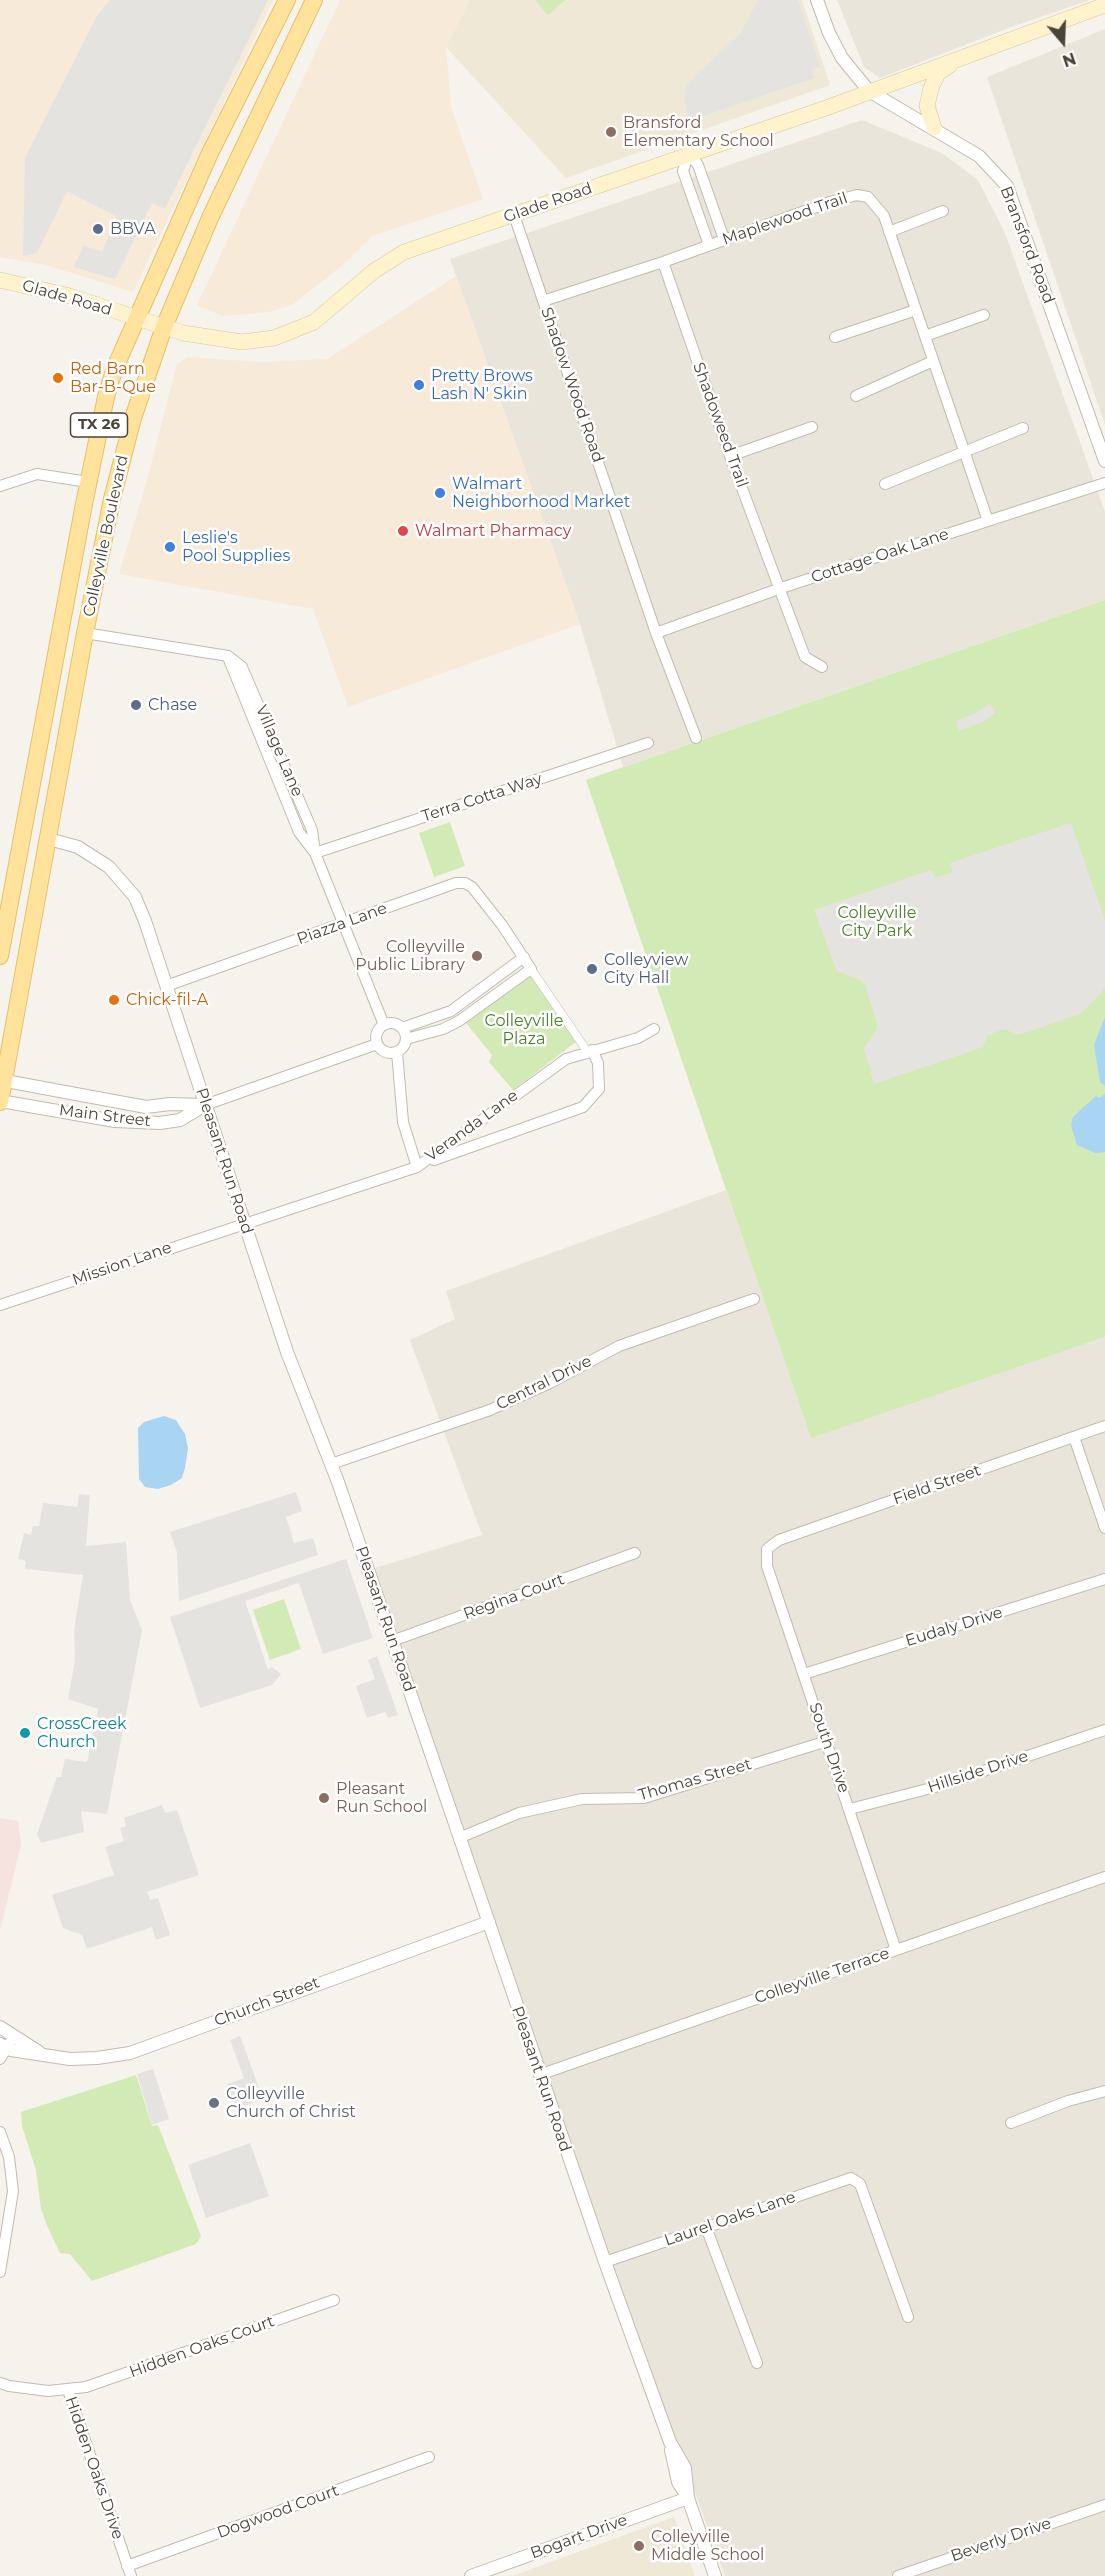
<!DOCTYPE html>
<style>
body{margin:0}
#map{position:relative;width:1105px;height:2576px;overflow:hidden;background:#f6f3ec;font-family:Montserrat,sans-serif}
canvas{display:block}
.north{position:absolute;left:1033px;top:12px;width:60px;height:60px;-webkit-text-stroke:4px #fff;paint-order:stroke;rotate:161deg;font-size:16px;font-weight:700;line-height:24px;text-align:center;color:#4b4439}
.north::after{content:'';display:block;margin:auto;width:21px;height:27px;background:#4b4439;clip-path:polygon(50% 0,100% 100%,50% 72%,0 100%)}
</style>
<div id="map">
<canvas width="1105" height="2576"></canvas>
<div class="north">N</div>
</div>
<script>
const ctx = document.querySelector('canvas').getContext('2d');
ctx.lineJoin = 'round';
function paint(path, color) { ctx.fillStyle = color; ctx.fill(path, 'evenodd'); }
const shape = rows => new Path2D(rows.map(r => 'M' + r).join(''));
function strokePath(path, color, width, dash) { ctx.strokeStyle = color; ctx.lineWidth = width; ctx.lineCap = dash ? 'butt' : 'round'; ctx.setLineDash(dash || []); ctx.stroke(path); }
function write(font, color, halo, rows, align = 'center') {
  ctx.font = font + ' Montserrat,sans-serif'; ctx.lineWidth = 5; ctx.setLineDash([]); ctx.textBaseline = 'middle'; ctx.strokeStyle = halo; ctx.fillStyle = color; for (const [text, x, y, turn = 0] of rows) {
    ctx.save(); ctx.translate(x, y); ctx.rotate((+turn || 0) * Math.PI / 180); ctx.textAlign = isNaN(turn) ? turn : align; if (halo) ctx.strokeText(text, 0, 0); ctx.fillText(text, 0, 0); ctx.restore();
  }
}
paint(shape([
 [837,0,1090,0,1011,27,880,78,864,67],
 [1105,29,1105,425,987,77],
 [862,120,942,153,978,180,1005,233,1105,512,1105,600,623,767,580,624,450,259],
 [726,1190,811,1437,1105,1337,1105,2576,725,2576,584,2184,375,1568,482,1535,410,1340,455,1319,446,1291]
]), '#eae5da');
paint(shape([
 [0,0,273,0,133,292,46,265,0,257],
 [340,0,470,0,446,47,451,107,483,199,372,236,345,263,292,305,269,312,222,316,197,305],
 [456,276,580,624,348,707,313,609,119,574,147,480,177,364,188,357,261,362,327,359]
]), '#f7ead8');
paint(shape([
 [470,0,802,0,830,85,566,178,446,47],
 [674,2517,695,2576,512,2576]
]), '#efe8d6');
paint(shape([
 [0,1818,18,1821,21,1845,0,1931]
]), '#f6e3e0');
paint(shape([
 [535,0,565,0,548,15],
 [1105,600,1105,1337,811,1438,586,780],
 [450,822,465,866,434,877,419,833],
 [535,973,581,1038,513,1090,489,1062,492,1055,466,1023],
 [284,1599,301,1649,270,1660,253,1610],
 [136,2075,152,2126,158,2125,201,2236,196,2244,92,2281,70,2254,60,2253,47,2226,41,2209,36,2170,22,2126,21,2112]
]), '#d2eab5');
paint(shape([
 [110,0,268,0,165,209,152,203,115,279,73,267,84,246,102,252,117,217,67,191,37,253,23,256,25,158,97,16],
 [758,0,798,0,820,67,812,69,814,78,689,121,684,98,686,85,741,33],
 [990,704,996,712,985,721,959,731,956,721,974,714],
 [1071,823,1105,921,1105,987,1102,992,1080,1014,1018,1035,1007,1030,1000,1030,987,1036,983,1047,874,1084,864,1048,877,1029,877,1023,865,985,859,979,837,971,814,910,931,870,935,878,953,872,950,863],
 [296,1492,302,1511,286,1517,294,1543,313,1538,318,1555,179,1601,177,1552,170,1532],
 [79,1494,90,1495,86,1546,126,1542,130,1600,142,1630,107,1814,81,1811,84,1832,41,1843,37,1834,57,1777,61,1777,65,1759,87,1762,98,1709,68,1699,75,1660,74,1630,83,1575,25,1569,26,1561,18,1559,24,1533,31,1535,33,1526,39,1526,43,1503,77,1507],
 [346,1559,373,1638,323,1654,299,1583,245,1601,268,1670,272,1667,281,1674,272,1685,200,1708,170,1617],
 [377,1656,398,1715,388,1718,385,1712,367,1718,356,1686,375,1679,368,1660],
 [162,1805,165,1813,177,1810,199,1875,147,1892,150,1900,158,1898,170,1935,156,1940,152,1927,87,1949,82,1935,63,1928,52,1895,114,1875,105,1847,124,1841,120,1828,126,1826,124,1818],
 [240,2036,263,2099,237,2109,227,2084,244,2078,230,2040],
 [153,2069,169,2119,152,2125,137,2074],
 [250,2143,269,2196,206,2218,188,2165]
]), '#e5e3e0');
paint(shape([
 [1105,1017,1105,1086,1100,1082,1094,1045],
 [1105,1094,1105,1152,1095,1153,1077,1145,1071,1125,1073,1117,1096,1096,1099,1098],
 [164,1416,176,1420,185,1434,188,1448,185,1468,182,1478,171,1485,158,1489,145,1487,139,1479,138,1428,144,1422]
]), '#a9d4f2');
const pedestrian = shape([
 [531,969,587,1051]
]);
const minor = shape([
 [689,153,683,171,709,245],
 [689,153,698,165,724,239],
 [514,215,656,633,696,738],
 [889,232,943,211],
 [663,262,730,456,805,657,822,667],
 [543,301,663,262,830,202,857,195,868,197,884,216,988,521],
 [925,336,984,315],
 [835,337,916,310],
 [856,396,933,361],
 [730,456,812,427],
 [885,484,1023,428],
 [0,486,37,474,88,482],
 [85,633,228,656,242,667,312,830,315,853,384,1025],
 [656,633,781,588,1105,483],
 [228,657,299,832,315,853],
 [315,853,648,743],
 [166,986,456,883,465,883,472,887,502,925,531,969,459,1021,443,1029,406,1039],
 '376 1038a15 15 0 1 1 30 0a15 15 0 1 1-30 0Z',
 [402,1028,451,1011,524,957],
 [397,1052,403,1122,417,1167],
 [205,1105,377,1044],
 [434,1160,583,1107,599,1089,598,1063,592,1050],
 [0,1305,417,1167,566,1059,638,1038,654,1029],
 [1074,1437,1105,1528],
 [331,1464,490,1410,550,1383,619,1346,754,1299],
 [392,1641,635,1553],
 [804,1674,1105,1579],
 [850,1809,939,1786,1105,1730],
 [459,1838,519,1813,582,1799,644,1798,827,1741],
 [896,1950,767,1566,767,1549,779,1540,1105,1426],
 [0,2059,14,2036],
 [539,2075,1105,1877],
 [1011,2123,1068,2101,1105,2091],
 [0,2132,9,2157,13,2191,0,2272],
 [706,2227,757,2363],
 [605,2262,851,2178,860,2184,908,2317],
 [0,2383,9,2386,48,2391,86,2387,334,2300],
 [68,2390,131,2576],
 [127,2566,429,2457],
 [898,2576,1105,2505]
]);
const tertiary = shape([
 [817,0,829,33,842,58,869,91,979,156,1007,186,1105,461],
 [49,839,78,847,109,867,135,897,145,921,287,1352,338,1482,605,2262,670,2442,685,2468,688,2498],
 [0,1080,146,1107,170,1104,204,1105],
 [0,1101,115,1121,160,1123,180,1120,205,1105],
 [0,2027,39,2052],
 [0,2044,11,2050,70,2059,97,2058,130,2053,489,1922],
 [671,2450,678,2482,688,2498,715,2576],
 [471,2576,688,2498]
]);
const secondary = shape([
 [934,128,927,106,931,88,938,73,950,65],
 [0,280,70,296,183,333,242,342,274,338,314,322,374,271,404,252,826,108,1105,5]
]);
const primary = shape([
 [0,956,83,509,106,397,114,370,210,153,287,0],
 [0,1102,85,633,112,499,133,418,164,327,210,218,314,0]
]);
strokePath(pedestrian, '#c2bbae', 9);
strokePath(minor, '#c2bbae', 12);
strokePath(tertiary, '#c2bbae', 14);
strokePath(secondary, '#d6c79b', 16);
strokePath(primary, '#e6c16a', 18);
strokePath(pedestrian, '#fff', 8);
strokePath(minor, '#fff', 10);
strokePath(tertiary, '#fff', 12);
strokePath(secondary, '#fff3cd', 15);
strokePath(primary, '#ffe39c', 16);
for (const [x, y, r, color] of [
 [611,132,6,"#8d6e63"],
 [98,229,6,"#5c6f8a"],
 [58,378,6,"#e8710a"],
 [419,385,6,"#3f7fe0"],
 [440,493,6,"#3f7fe0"],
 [403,531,6,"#e0444e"],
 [170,547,6,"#3f7fe0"],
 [136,705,6,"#5c6f8a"],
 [477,956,6,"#8d6e63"],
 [592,969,6,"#5c6f8a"],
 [114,1000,6,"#e8710a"],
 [25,1733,6,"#0f9aa8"],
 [324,1798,6,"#8d6e63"],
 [214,2103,6,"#6b7280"],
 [639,2546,6,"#8d6e63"]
]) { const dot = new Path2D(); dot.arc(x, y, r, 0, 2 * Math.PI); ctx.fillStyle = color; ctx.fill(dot); strokePath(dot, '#fff', 2); }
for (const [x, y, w] of [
 [99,425,57]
]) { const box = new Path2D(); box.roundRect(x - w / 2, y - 12, w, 24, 4.5); ctx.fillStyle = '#fff'; ctx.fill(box); strokePath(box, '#4b4439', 1.5); }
write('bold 15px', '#4b4439', null, [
 ["TX 26",99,425]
]);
write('16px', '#785e54', '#fff', [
 ["Bransford",623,123],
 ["Elementary School",623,141],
 ["Colleyville",465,947,"right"],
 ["Public Library",465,965,"right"],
 ["Pleasant",336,1789],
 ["Run School",336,1807],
 ["Colleyville",651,2537],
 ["Middle School",651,2555]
], 'left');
write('16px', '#4b4439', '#fff', [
 ["Glade Road",548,203,-19],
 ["Maplewood Trail",785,219,-19],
 ["Bransford Road",1027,245,69],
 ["Glade Road",67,298,16],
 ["Shadow Wood Road",572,385,71],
 ["Shadoweed Trail",720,425,70],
 ["Colleyville Boulevard",106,536,-78],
 ["Cottage Oak Lane",880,556,-18],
 ["Village Lane",279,751,67],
 ["Terra Cotta Way",482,798,-18],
 ["Piazza Lane",342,924,-20],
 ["Main Street",105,1116,7],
 ["Veranda Lane",472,1126,-36],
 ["Pleasant Run Road",224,1161,72],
 ["Mission Lane",122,1264,-19],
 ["Central Drive",544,1383,-26],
 ["Field Street",937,1485,-19],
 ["Regina Court",514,1597,-20],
 ["Pleasant Run Road",385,1619,71],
 ["Eudaly Drive",954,1627,-17],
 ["South Drive",829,1748,71],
 ["Hillside Drive",978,1772,-18],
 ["Thomas Street",695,1780,-16],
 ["Colleyville Terrace",822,1976,-19],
 ["Church Street",267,2002,-21],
 ["Pleasant Run Road",541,2079,71],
 ["Laurel Oaks Lane",730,2219,-19],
 ["Hidden Oaks Court",202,2347,-20],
 ["Hidden Oaks Drive",94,2468,71],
 ["Dogwood Court",278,2512,-20],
 ["Bogart Drive",579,2537,-20],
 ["Beverly Drive",1001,2540,-19]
]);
write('16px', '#4e5e75', '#fff', [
 ["BBVA",110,229],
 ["Chase",148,705],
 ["Colleyview",604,960],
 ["City Hall",604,978]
], 'left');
write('16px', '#c56008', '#fff', [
 ["Red Barn",70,369],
 ["Bar-B-Que",70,387],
 ["Chick-fil-A",126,1000]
], 'left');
write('16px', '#366cbe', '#fff', [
 ["Pretty Brows",431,376],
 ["Lash N' Skin",431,394],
 ["Walmart",452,484],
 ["Neighborhood Market",452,502],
 ["Leslie's",182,538],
 ["Pool Supplies",182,556]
], 'left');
write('16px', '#be3a42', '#fff', [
 ["Walmart Pharmacy",415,531]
], 'left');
write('16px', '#4a7f2a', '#fff', [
 ["Colleyville",877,913],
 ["City Park",877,931],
 ["Colleyville",524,1021],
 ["Plaza",524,1039]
]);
write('16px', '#0d838f', '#fff', [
 ["CrossCreek",37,1724],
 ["Church",37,1742]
], 'left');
write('16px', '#5b616d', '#fff', [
 ["Colleyville",226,2094],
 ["Church of Christ",226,2112]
], 'left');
</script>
